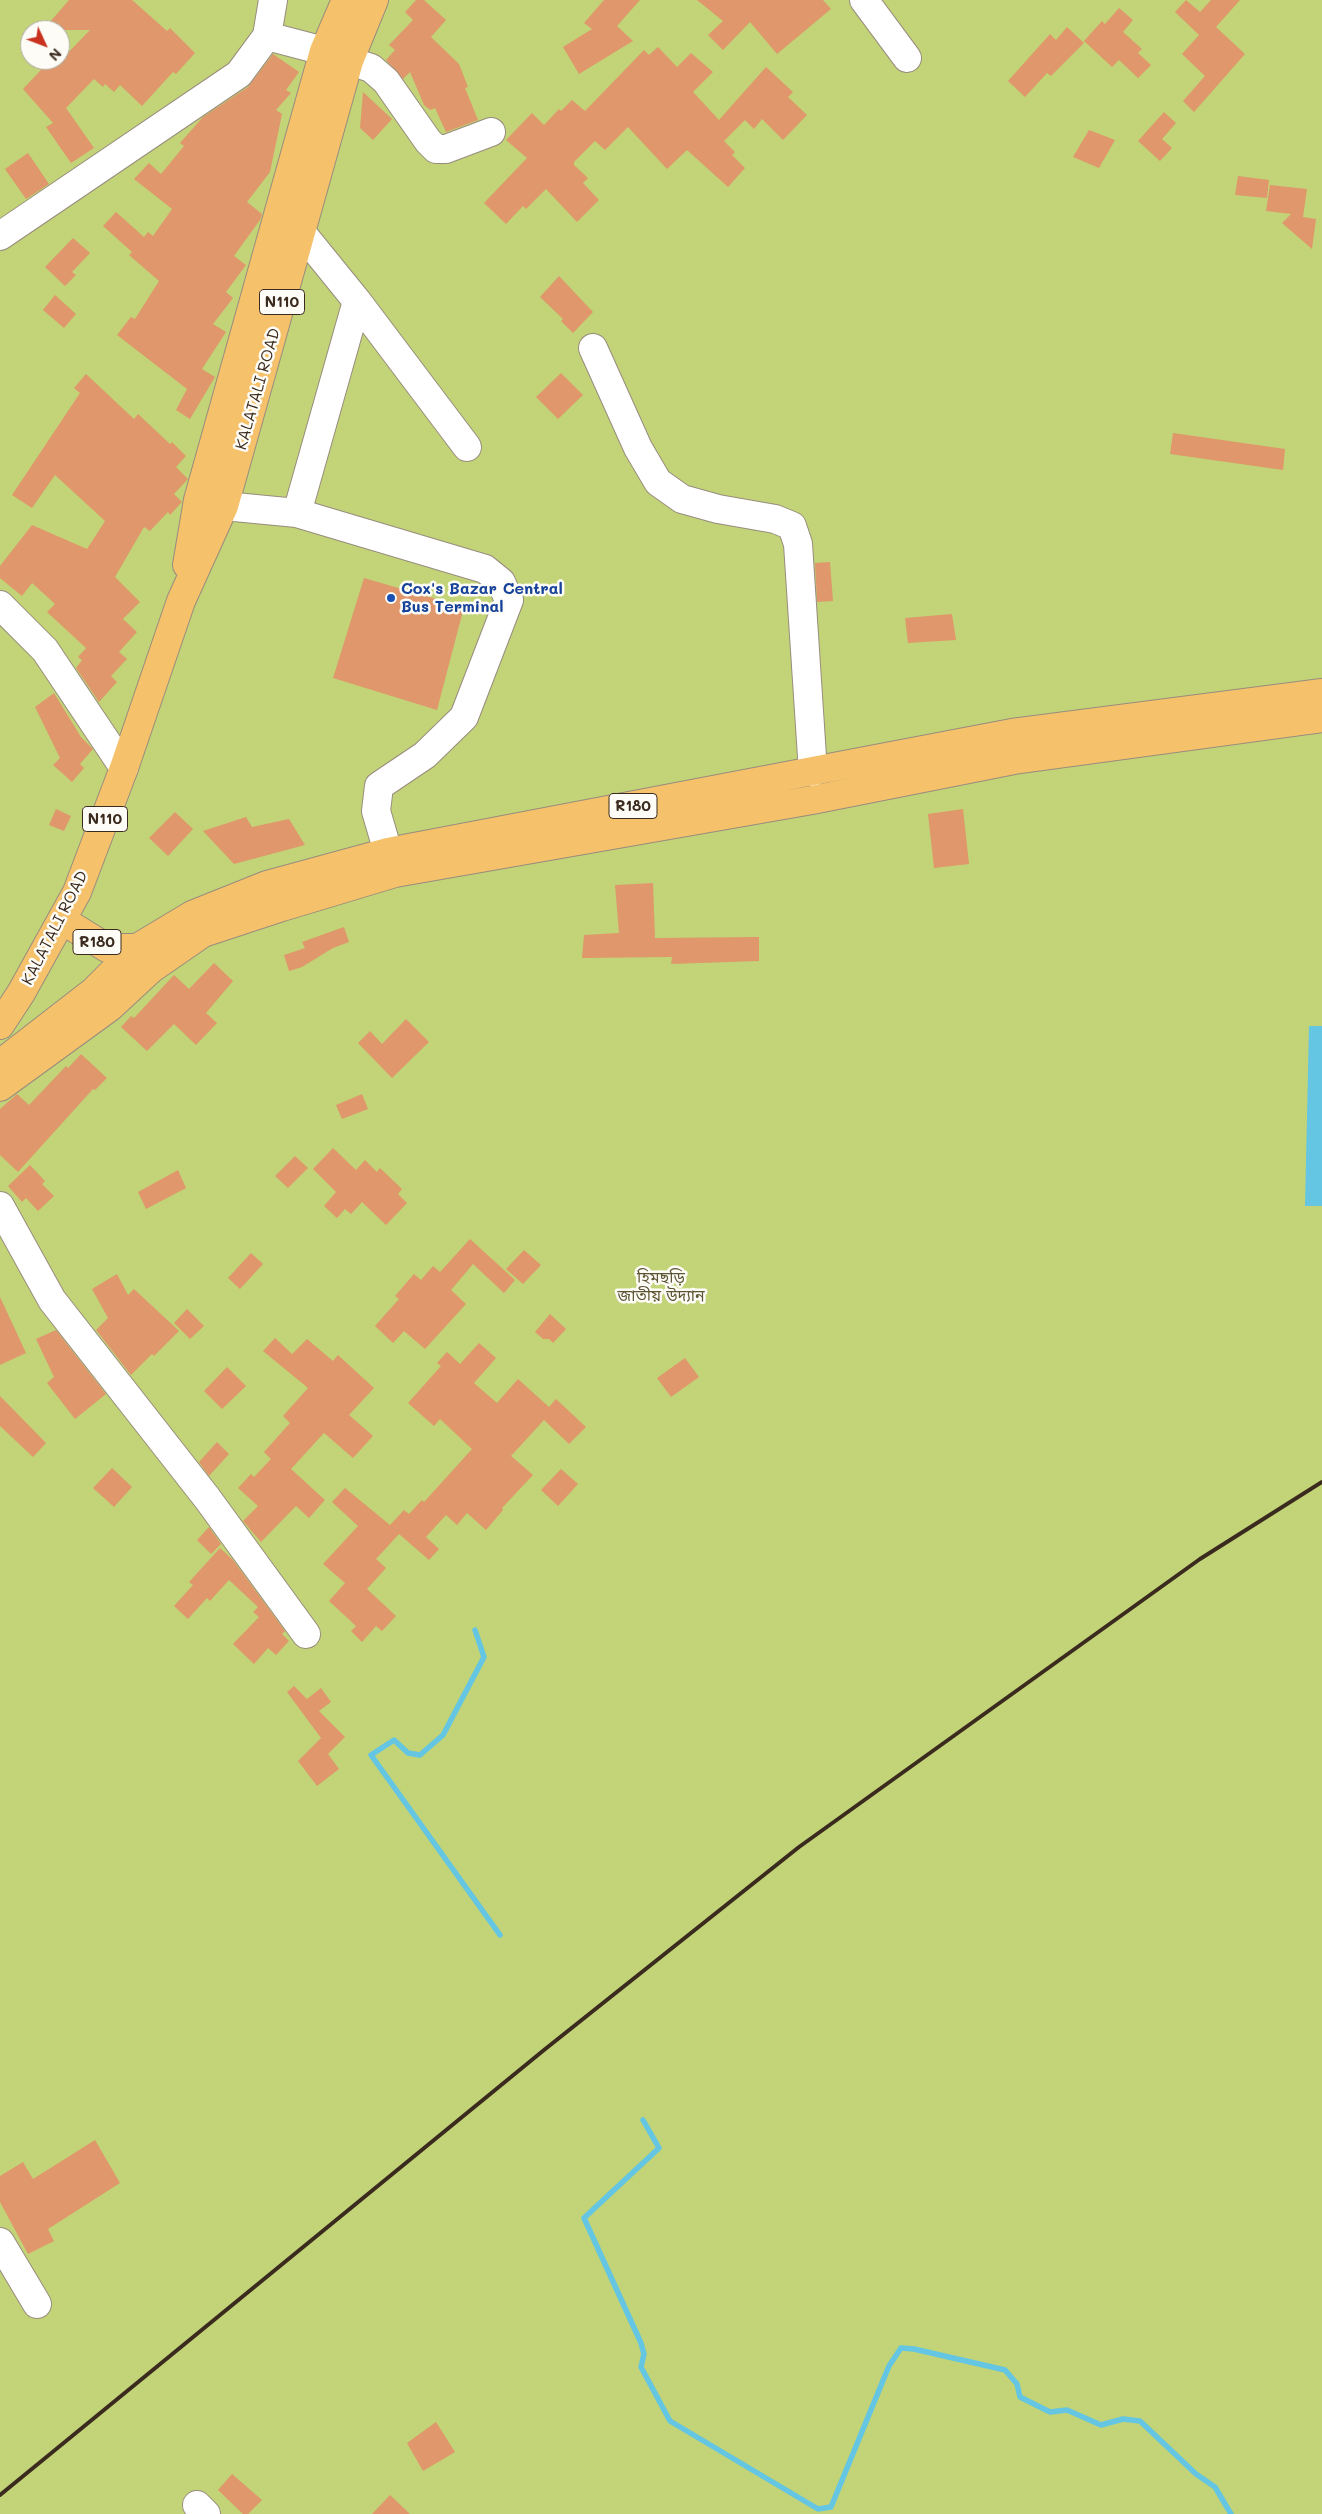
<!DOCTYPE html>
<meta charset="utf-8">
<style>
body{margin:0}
#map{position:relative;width:1322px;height:2514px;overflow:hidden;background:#f6efdd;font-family:Mali,sans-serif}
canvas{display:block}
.north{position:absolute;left:20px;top:20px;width:50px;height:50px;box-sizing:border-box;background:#fdfcf7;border:1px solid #afa8a0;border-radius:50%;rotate:133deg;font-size:14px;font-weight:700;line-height:20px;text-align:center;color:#3b2a1e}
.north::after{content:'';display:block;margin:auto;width:18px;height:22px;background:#c8321e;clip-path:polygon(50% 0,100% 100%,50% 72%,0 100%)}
</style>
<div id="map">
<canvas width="1322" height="2514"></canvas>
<div class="north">N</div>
</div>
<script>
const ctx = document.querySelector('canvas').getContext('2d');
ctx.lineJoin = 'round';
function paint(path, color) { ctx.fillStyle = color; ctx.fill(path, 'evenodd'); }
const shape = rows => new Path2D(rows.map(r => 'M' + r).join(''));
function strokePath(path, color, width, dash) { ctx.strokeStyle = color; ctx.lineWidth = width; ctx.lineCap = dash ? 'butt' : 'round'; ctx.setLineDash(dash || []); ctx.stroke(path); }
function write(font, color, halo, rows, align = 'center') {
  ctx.font = font + ' Mali,"Noto Sans Bengali",sans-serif'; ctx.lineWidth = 5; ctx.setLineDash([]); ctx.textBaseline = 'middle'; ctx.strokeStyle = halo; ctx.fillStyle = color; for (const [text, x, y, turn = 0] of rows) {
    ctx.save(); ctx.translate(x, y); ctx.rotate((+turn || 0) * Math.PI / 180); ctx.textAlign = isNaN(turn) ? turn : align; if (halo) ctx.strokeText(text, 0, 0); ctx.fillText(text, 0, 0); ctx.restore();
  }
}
paint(shape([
 [0,0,1322,0,1322,2514,0,2514],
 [30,30,60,30,60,60,30,60]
]), '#c2d477');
paint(shape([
 [1309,1026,1322,1026,1322,1206,1305,1206]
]), '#64c6e2');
strokePath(shape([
 [475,1630,484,1657,443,1735,420,1755,408,1753,394,1740,371,1755,500,1935],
 [643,2120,659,2148,584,2218,641,2343,644,2354,641,2367,670,2421,818,2509,831,2507,889,2366,901,2348,914,2349,1005,2370,1017,2384,1020,2397,1050,2412,1067,2410,1101,2425,1123,2419,1140,2421,1196,2474,1215,2487,1231,2514]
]), '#64c6e2', 5.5);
paint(shape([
 [69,0,132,0,167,31,170,28,195,53,176,74,173,72,142,106,120,85,114,92,105,84,103,87,94,79,66,108,94,148,71,163,46,127,53,123,23,89,41,70,30,60,61,60,90,30,43,30],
 [416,0,424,0,446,20,431,37,459,64,468,87,465,88,478,120,446,132,435,108,430,110,424,105,410,72,403,79,386,60,395,50,389,45,413,20,405,12],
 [604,0,640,0,617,26,633,41,579,74,563,47,592,29,584,23],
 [697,0,823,0,831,9,777,54,750,22,723,50,708,35,723,21],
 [1186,0,1200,12,1211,0,1240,0,1216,27,1245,54,1194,112,1183,101,1205,76,1182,54,1199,35,1175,12],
 [1119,8,1133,20,1123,32,1142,49,1138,53,1151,65,1138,78,1119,60,1112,67,1084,41,1102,21,1105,24],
 [1067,27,1084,43,1051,76,1047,73,1025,97,1008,81,1050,34,1056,40],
 [658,47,677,67,691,53,713,72,693,92,719,120,766,67,793,92,788,97,807,115,783,140,762,119,754,129,745,120,724,141,735,152,732,155,745,168,728,187,687,150,667,169,628,127,605,150,595,141,574,162,574,165,588,178,583,183,599,200,577,222,546,189,526,209,523,206,506,224,484,203,527,158,506,140,532,113,544,125,559,109,561,111,572,100,585,111,644,50,649,55],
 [273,54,299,72,286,90,291,93,276,110,282,114,270,172,247,202,262,214,260,220,234,256,246,265,226,292,233,298,213,324,226,332,202,369,215,377,190,419,176,410,187,389,117,335,131,317,135,319,159,281,129,255,132,252,103,226,116,212,144,237,148,232,153,236,172,209,134,179,149,163,161,174,184,146,180,143,203,117,248,87],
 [363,92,392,119,373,140,360,128],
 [1164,112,1176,123,1162,139,1172,148,1160,161,1138,141],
 [1089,130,1115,140,1099,168,1073,157],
 [28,153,49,184,26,199,5,169],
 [1238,176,1269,180,1267,198,1235,195],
 [1270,185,1307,189,1303,217,1316,219,1312,249,1282,223,1291,214,1266,211],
 [73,238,90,253,72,272,76,275,65,286,45,267],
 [559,276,593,312,573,333,561,321,563,319,540,297],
 [55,295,76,314,64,328,43,310],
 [561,373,583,395,558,419,536,397],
 [86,374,134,419,138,414,170,444,172,442,186,456,176,467,188,479,174,494,182,502,170,515,168,512,150,531,144,527,115,577,140,602,123,619,137,632,119,652,127,659,111,676,117,682,99,702,76,668,82,660,78,657,86,648,47,612,55,604,32,583,22,596,0,578,0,566,32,525,87,549,105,521,55,475,32,508,12,495,80,393,74,388],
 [1173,433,1285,449,1283,470,1170,454],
 [830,562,833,601,817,602,815,563],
 [364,578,464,607,437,710,333,678],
 [952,614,956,640,908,643,905,618],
 [54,693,81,737,93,749,80,764,84,768,72,782,53,765,60,758,35,707],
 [56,809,71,816,64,831,49,825],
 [963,809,969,864,934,868,928,814],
 [175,812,193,829,168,856,149,838],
 [246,817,252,827,289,819,305,845,234,864,203,831],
 [653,883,655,938,759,937,759,961,671,964,672,957,582,958,584,935,619,933,615,885],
 [344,927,349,942,333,948,302,967,289,971,284,955,305,948,302,942],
 [214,963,233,981,206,1013,217,1023,196,1045,174,1024,147,1051,121,1027,131,1016,134,1018,174,975,189,989],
 [406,1019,429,1042,392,1078,358,1043,370,1031,382,1044],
 [81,1054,107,1078,95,1090,93,1089,18,1172,0,1155,0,1109,17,1094,29,1105,66,1066,68,1068],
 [362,1094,368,1109,342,1119,336,1105],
 [333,1148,356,1170,365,1160,377,1172,380,1168,402,1189,398,1194,407,1203,386,1225,362,1202,351,1214,345,1209,337,1218,324,1206,336,1192,313,1169],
 [295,1156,308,1168,288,1188,275,1176],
 [30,1165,45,1181,42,1184,54,1196,38,1211,26,1198,22,1202,8,1186],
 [178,1170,186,1188,146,1209,138,1192],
 [470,1239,515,1280,504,1293,473,1264,451,1290,466,1304,425,1349,404,1331,393,1343,375,1326,399,1299,395,1296,414,1274,421,1280,433,1266,440,1272],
 [524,1250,541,1265,523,1284,506,1269],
 [251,1253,263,1264,240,1289,228,1278],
 [117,1274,128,1295,134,1289,179,1331,154,1356,152,1354,131,1375,96,1330,108,1318,92,1289],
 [0,1297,26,1353,0,1365],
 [187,1309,204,1326,190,1339,174,1323],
 [550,1314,566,1329,553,1343,549,1339,543,1339,535,1332],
 [56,1330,106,1394,75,1419,47,1383,54,1377,36,1339],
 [275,1338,292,1354,307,1339,333,1361,338,1355,374,1388,349,1415,373,1436,353,1458,324,1433,291,1469,325,1500,309,1518,296,1506,261,1542,243,1521,258,1506,238,1488,251,1474,254,1477,271,1459,264,1452,290,1423,283,1416,308,1388,263,1351],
 [479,1343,496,1358,474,1383,497,1403,518,1379,549,1407,556,1399,586,1427,569,1444,544,1420,511,1456,533,1475,502,1508,503,1510,486,1530,467,1513,457,1525,446,1515,426,1537,439,1549,429,1560,399,1534,376,1559,386,1568,367,1589,396,1616,382,1631,376,1626,362,1642,351,1631,356,1626,329,1601,345,1583,323,1564,358,1526,332,1502,345,1488,390,1525,404,1510,409,1514,422,1500,424,1502,472,1449,440,1419,434,1426,408,1403,441,1366,437,1363,447,1352,460,1364],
 [685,1358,699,1377,671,1397,657,1378],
 [227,1367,246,1386,222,1409,204,1391],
 [0,1396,46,1443,33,1457,0,1426],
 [217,1442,229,1454,209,1476,199,1462],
 [112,1468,132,1487,114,1507,93,1488],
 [561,1469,578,1484,558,1506,541,1490],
 [209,1527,221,1544,211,1554,197,1540],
 [220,1548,233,1560,285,1631,282,1634,289,1641,276,1655,268,1648,254,1664,233,1644,259,1617,253,1612,258,1607,229,1580,210,1601,207,1598,188,1619,174,1606,193,1585,189,1582],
 [294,1686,307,1699,321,1688,331,1702,319,1711,345,1737,328,1754,339,1769,317,1786,298,1761,321,1738,287,1692],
 [95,2140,120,2183,48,2229,54,2241,28,2254,0,2202,0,2176,23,2162,33,2179],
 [436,2422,455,2452,423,2471,407,2443],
 [232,2474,262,2500,248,2514,243,2514,218,2490],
 [390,2495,410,2514,372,2514]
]), '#df976b');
const minor = shape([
 [864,0,907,58],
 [267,36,273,0],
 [349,61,371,68,386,81,428,141,436,149,446,149,491,132],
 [288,216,357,301,297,513],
 [0,236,239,74,267,36,324,51],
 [357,301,467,447],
 [593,348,638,448,658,482,682,499,718,509,775,519,792,526,798,544,813,772],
 [202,501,224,506,297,513,485,569,501,582,509,600,464,717,425,755,379,786,376,811,388,852],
 [0,605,45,650,124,768],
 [0,1206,52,1300,207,1498,306,1634],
 [0,2242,37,2304],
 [197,2505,206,2514]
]);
const major = shape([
 [62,920,107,948,137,948],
 [0,1064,94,991,137,948,192,915,267,885,388,852,1012,733,1322,693],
 [0,1087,110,1007,151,969,203,933,282,907,395,873,812,800,1014,760,1322,718]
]);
const highway = shape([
 [187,565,198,500,324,51,346,0],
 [0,1025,21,993,77,892,124,768,181,601,224,506,349,61,374,0]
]);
strokePath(minor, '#988c7e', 30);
strokePath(major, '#988c7e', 30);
strokePath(highway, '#988c7e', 30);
strokePath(minor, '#fff', 28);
strokePath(major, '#f6c16b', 28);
strokePath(highway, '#f6c16b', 28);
strokePath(shape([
 [0,2495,544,2050,799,1847,1200,1559,1322,1482]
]), '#3b2a1e', 4);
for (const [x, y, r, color] of [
 [391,598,5,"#1a4fb4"]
]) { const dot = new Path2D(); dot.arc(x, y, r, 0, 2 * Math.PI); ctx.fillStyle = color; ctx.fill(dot); strokePath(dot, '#fdfcf7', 2); }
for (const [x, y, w] of [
 [282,302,45],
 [633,806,48],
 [105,819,45],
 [97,942,48]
]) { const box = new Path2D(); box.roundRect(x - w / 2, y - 12.5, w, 25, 4); ctx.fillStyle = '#fdfcf7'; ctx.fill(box); strokePath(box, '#3b2a1e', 1); }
write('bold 15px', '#3b2a1e', null, [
 ["N110",282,302],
 ["R180",633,806],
 ["N110",105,819],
 ["R180",97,942]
]);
write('16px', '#3b2a1e', '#fdfcf7', [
 ["KALATALI ROAD",258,389,-74],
 ["KALATALI ROAD",55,928,-63]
]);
write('bold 16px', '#164399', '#fdfcf7', [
 ["Cox's Bazar Central",401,589],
 ["Bus Terminal",401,607]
], 'left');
write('16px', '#5d5434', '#fdfcf7', [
 ["হিমছড়ি",661,1278],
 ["জাতীয় উদ্যান",661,1296]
]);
</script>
